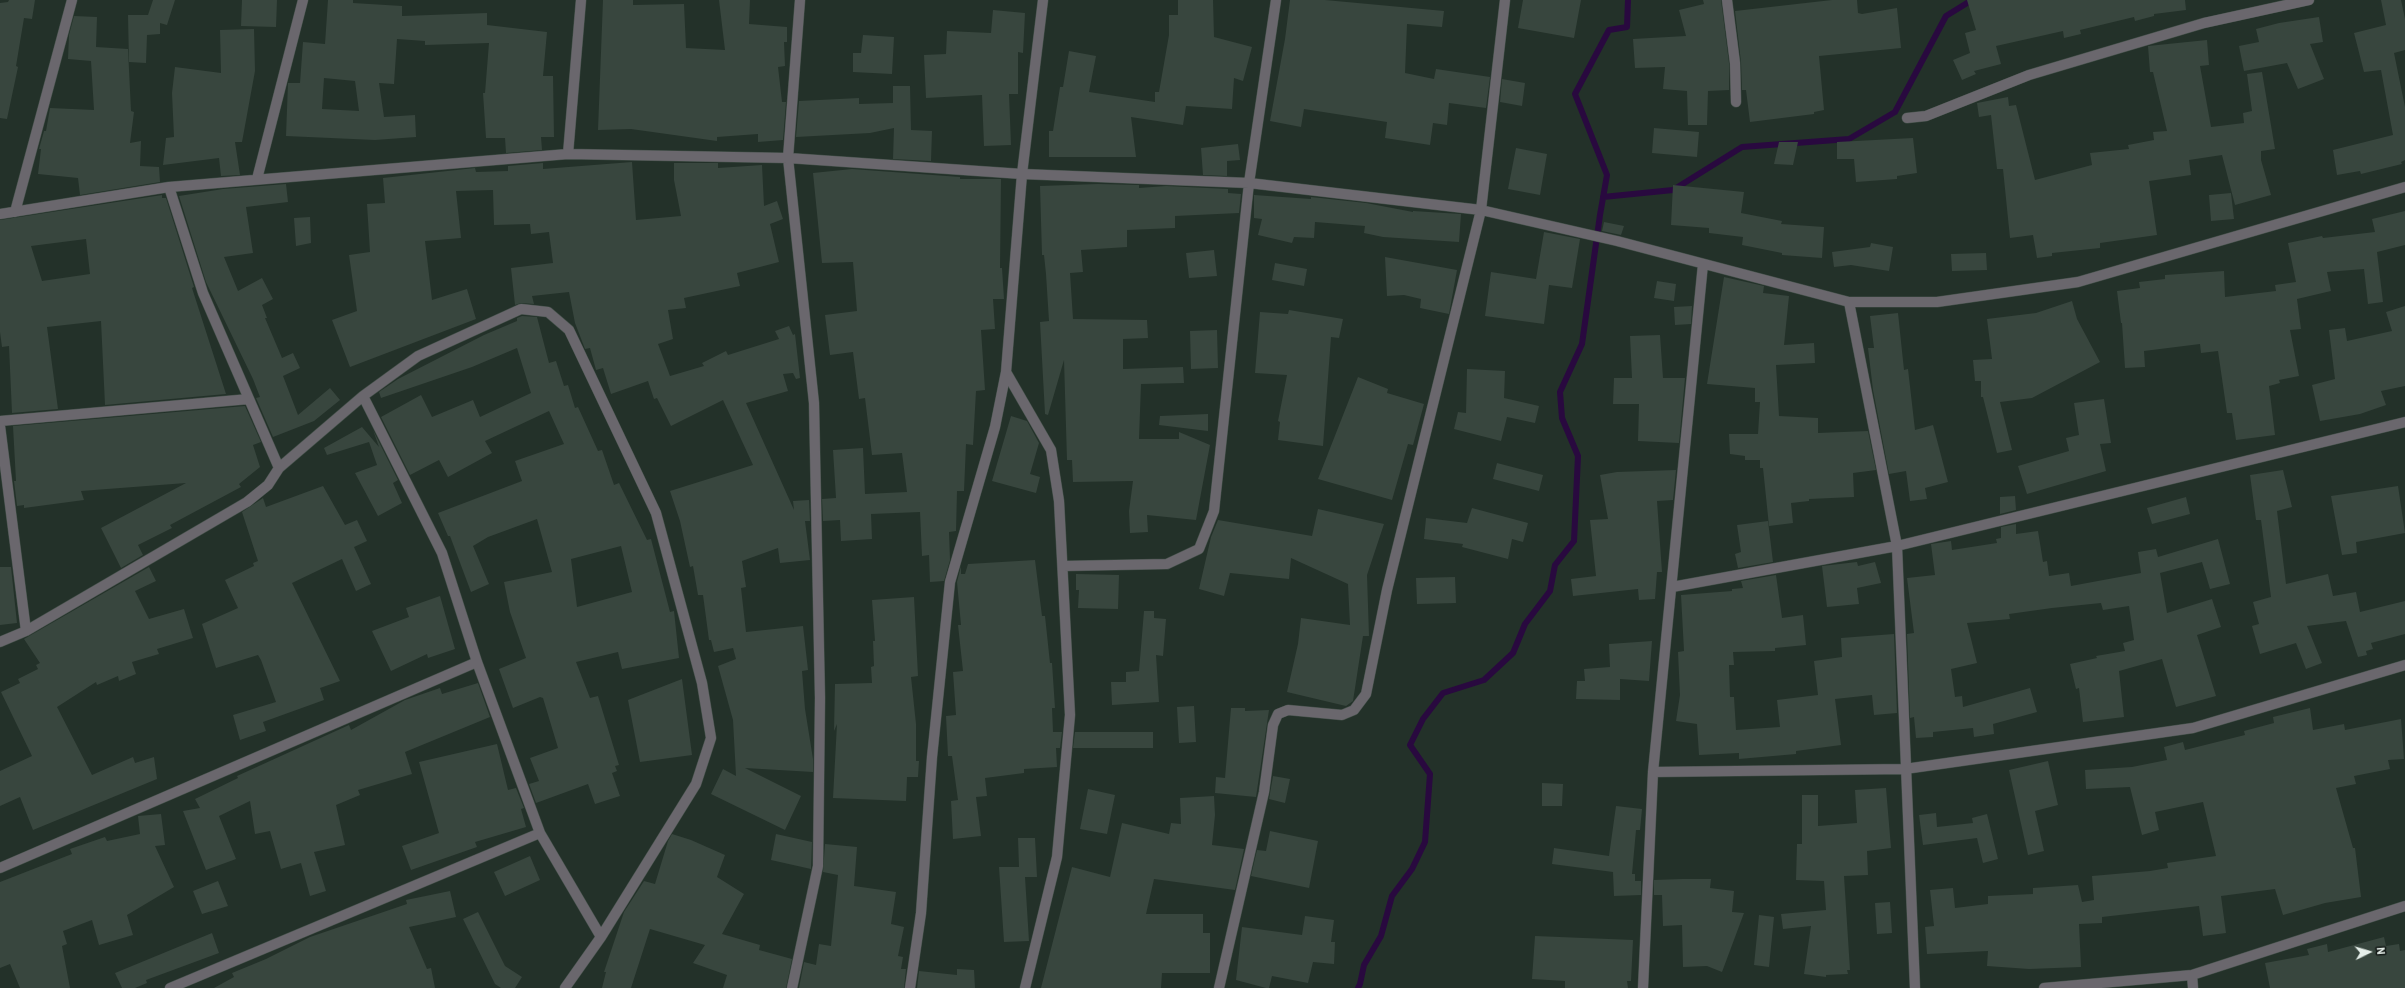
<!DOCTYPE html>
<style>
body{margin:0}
#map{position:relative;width:2405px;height:988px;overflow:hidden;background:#233129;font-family:Barlow,sans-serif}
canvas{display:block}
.north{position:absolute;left:2349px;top:932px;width:40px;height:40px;-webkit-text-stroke:3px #111714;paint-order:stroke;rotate:85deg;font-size:11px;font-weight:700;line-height:16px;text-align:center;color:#e5eee9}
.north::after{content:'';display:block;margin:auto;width:14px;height:18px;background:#e5eee9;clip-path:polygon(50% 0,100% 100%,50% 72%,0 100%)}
</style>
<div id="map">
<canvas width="2405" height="988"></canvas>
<div class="north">N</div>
</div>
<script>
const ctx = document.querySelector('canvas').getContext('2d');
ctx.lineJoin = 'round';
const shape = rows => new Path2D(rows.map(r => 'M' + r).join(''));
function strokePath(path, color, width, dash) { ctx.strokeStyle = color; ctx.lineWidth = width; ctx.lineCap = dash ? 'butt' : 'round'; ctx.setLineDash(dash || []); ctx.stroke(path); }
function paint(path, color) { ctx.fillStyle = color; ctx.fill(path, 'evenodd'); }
strokePath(shape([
 [1603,197,1673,190,1742,147,1849,139,1895,112,1946,16,1972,0],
 [1358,988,1360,984,1364,965,1381,936,1392,896,1412,869,1425,842,1430,774,1410,745,1423,719,1443,693,1484,680,1513,653,1525,624,1550,591,1555,565,1574,541,1578,456,1562,418,1560,392,1582,344,1600,215,1607,175,1575,94,1609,30,1627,27,1628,0]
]), '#29093f', 6);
paint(shape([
 [9,0,35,0,32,19,24,18,16,66,18,67,7,119,0,118,0,3,8,2],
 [153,0,175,0,167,25,160,23,160,34,147,35,146,63,129,62,128,15,148,15],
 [242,0,277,0,276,27,241,26],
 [328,0,353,0,353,3,402,6,402,16,487,13,487,25,547,32,543,76,553,76,554,137,541,137,542,150,506,153,505,138,486,138,483,93,485,93,489,43,425,45,425,41,397,39,394,84,379,83,384,117,415,115,416,137,375,140,286,136,288,83,300,83,303,42,325,44],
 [324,78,355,81,359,111,322,109],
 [603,0,633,0,633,5,684,4,686,48,725,50,719,0,750,0,749,24,787,27,787,42,784,42,785,66,778,67,782,102,786,102,783,140,758,142,758,134,717,137,717,141,631,129,598,130],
 [1178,0,1213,0,1214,37,1252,47,1243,81,1234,78,1232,109,1186,106,1183,125,1131,117,1136,157,1049,157,1049,131,1053,131,1060,87,1063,87,1069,51,1096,56,1089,92,1155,102,1155,92,1159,92,1169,35,1169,15,1178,15],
 [1290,0,1325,0,1444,11,1442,27,1407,24,1405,73,1434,79,1436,69,1490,77,1486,108,1449,103,1447,125,1433,123,1430,145,1385,138,1387,122,1304,109,1301,127,1270,121,1285,39],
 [1523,0,1581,0,1574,38,1518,28],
 [1703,0,1721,0,1729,63,1729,90,1708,91,1707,125,1688,125,1687,91,1663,89,1665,67,1635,68,1633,39,1686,36,1679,10,1704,4],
 [1832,0,1857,0,1858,13,1862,14,1897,8,1901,48,1819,56,1824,110,1814,112,1814,114,1750,122,1746,90,1742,90,1741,62,1735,11],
 [1967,0,2185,0,2186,10,2154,14,2154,16,2135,21,2134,17,2080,30,2081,34,2064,38,2063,31,1996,46,2001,64,1974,71,1976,74,1962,80,1953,60,1970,53,1965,33,1976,30],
 [2381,0,2401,0,2405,19,2405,50,2394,53,2405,107,2405,160,2401,162,2402,164,2361,174,2360,171,2337,175,2333,150,2393,135,2381,70,2364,72,2354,33,2386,25],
 [993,10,1025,13,1023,53,1018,52,1018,94,1009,94,1011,145,984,146,982,95,926,98,924,55,946,54,947,31,991,33],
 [74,16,97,17,96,47,128,49,131,111,134,112,130,143,141,141,140,166,159,167,160,182,80,195,78,178,38,174,41,149,39,149,44,131,46,131,50,108,94,110,91,61,68,59,69,35],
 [2319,17,2323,42,2310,44,2324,79,2298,89,2287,63,2244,71,2239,46,2259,42,2256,29,2279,23],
 [254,29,255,71,242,142,235,142,240,175,221,176,219,158,163,165,166,138,174,137,172,93,175,67,221,73,220,30],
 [863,35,894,37,892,74,853,72,853,53,861,53],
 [2207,40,2209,65,2200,66,2211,127,2244,123,2243,113,2252,111,2247,74,2262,72,2275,149,2261,151,2261,160,2271,195,2235,205,2222,155,2189,160,2191,175,2149,181,2157,235,2100,243,2100,248,2052,253,2052,256,2037,258,2033,235,2010,238,2003,169,1997,169,1991,115,1979,117,1977,103,2008,97,2009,106,2016,105,2035,180,2092,165,2090,153,2129,149,2128,145,2154,140,2153,132,2167,131,2153,72,2150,72,2148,46],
 [1502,79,1525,83,1522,106,1500,102],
 [893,86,910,86,911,130,932,131,931,161,893,159,894,128,870,133,796,137,799,101,859,98,859,104,893,103],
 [1654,128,1699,132,1697,157,1652,153],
 [1913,138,1917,173,1897,176,1897,179,1856,182,1854,159,1837,159,1837,142],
 [1779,142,1798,142,1793,165,1774,164],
 [1238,144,1240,160,1227,161,1227,176,1203,175,1201,148],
 [1516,148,1547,154,1540,195,1508,189],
 [632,162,636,220,681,216,674,180,674,163,718,163,718,168,762,165,764,206,777,201,783,219,770,224,779,262,737,273,740,286,684,298,686,308,668,310,673,339,658,344,670,376,704,366,702,363,726,351,728,355,779,339,775,331,789,326,793,335,795,334,800,378,796,379,793,373,783,374,788,391,746,403,794,510,793,501,809,500,810,521,805,521,810,560,780,563,778,548,742,561,746,587,741,588,746,632,803,626,808,670,802,671,805,709,813,759,813,772,745,768,801,796,785,830,711,794,723,769,736,776,733,720,718,666,736,659,733,648,714,652,711,640,709,640,703,595,698,595,693,566,690,567,680,521,670,491,753,465,723,400,671,426,657,398,654,399,648,381,611,394,603,368,596,370,590,348,585,349,575,323,569,292,532,296,534,304,521,303,515,305,511,268,553,263,549,232,531,234,530,224,494,225,493,190,456,191,461,238,425,241,432,300,467,289,476,319,350,367,332,320,357,311,349,255,370,252,367,204,385,203,383,178,475,168,476,172,508,171,508,166,543,163,543,169],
 [852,169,960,177,960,179,1001,179,1000,268,1002,268,1004,299,993,299,995,329,981,330,985,390,976,391,973,445,966,444,964,491,957,491,956,531,949,532,950,560,944,581,930,582,929,555,922,556,920,512,871,514,872,539,841,541,840,520,823,521,822,499,836,498,833,450,863,448,865,494,907,492,902,453,872,455,865,398,859,399,853,352,830,355,825,315,857,311,853,262,822,263,813,173],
 [286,184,288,202,246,207,253,253,224,257,238,291,262,278,273,299,262,305,267,318,265,318,282,358,293,353,300,368,283,376,298,415,330,388,340,400,314,421,273,437,256,398,260,397,253,379,206,282,179,196,223,189],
 [1098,184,1139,185,1139,188,1166,186,1228,189,1228,193,1241,194,1239,213,1175,216,1175,228,1127,230,1127,247,1081,250,1083,272,1070,273,1073,319,1147,320,1148,338,1123,339,1123,369,1183,367,1184,383,1141,384,1139,439,1179,439,1179,432,1210,445,1196,520,1147,515,1148,532,1130,533,1129,511,1133,481,1073,482,1072,460,1067,460,1064,360,1048,415,1045,414,1040,322,1049,321,1046,274,1044,255,1042,255,1040,186],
 [1673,185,1744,192,1741,213,1782,221,1781,224,1824,227,1822,258,1782,255,1782,253,1742,245,1743,237,1709,233,1709,228,1671,225],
 [2231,193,2234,219,2211,221,2209,195],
 [162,195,162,198,166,198,194,287,192,288,226,394,105,405,101,321,47,327,58,409,12,413,9,346,2,347,0,332,0,220],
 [86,239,90,274,42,281,31,246],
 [1254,195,1311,199,1311,197,1366,203,1413,212,1413,211,1461,214,1459,242,1383,237,1364,233,1365,226,1315,222,1314,238,1294,237,1292,243,1258,235,1262,219,1254,218],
 [2405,211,2405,245,2377,252,2383,302,2368,304,2364,269,2327,272,2331,291,2297,299,2301,329,2290,330,2299,376,2279,380,2280,383,2269,386,2275,435,2236,440,2232,413,2227,413,2218,351,2201,353,2200,344,2144,351,2145,367,2125,368,2122,323,2121,323,2117,291,2140,288,2139,282,2165,279,2165,275,2224,271,2225,297,2276,291,2275,285,2296,282,2288,243,2322,236,2323,238,2375,232,2372,219],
 [310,217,311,243,296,246,294,218],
 [1604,222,1624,226,1621,235,1602,231],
 [1544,232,1580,239,1572,288,1549,285,1544,324,1485,316,1491,272,1536,279],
 [1871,243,1893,247,1889,271,1851,265,1834,267,1832,252,1870,247],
 [1214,250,1217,276,1189,278,1186,253],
 [1986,253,1987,270,1952,271,1951,254],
 [1385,257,1457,270,1449,314,1420,308,1421,299,1404,295,1387,296],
 [1275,263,1307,269,1304,286,1272,280],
 [1724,277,1764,286,1763,293,1789,296,1784,345,1814,343,1815,363,1776,365,1779,416,1818,418,1818,433,1868,431,1876,470,1853,473,1854,497,1809,499,1809,501,1791,503,1793,523,1769,526,1763,468,1760,468,1760,460,1745,460,1745,456,1730,454,1729,434,1758,434,1760,402,1755,402,1755,388,1707,384],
 [1657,281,1676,284,1674,301,1654,298],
 [2072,301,2077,319,2100,362,2032,398,2000,402,2012,450,1997,453,1983,397,1981,397,1981,381,1975,381,1973,360,1992,359,1987,319,2036,313],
 [1692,306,1691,324,1675,325,1674,307],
 [2405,306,2405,386,2381,391,2386,405,2360,414,2320,421,2312,385,2335,379,2329,330,2345,328,2347,341,2392,331,2386,312],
 [1289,310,1343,319,1339,338,1331,337,1323,446,1278,440,1280,422,1278,421,1287,375,1255,373,1260,312,1288,314],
 [1898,313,1904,370,1908,369,1915,430,1933,425,1948,482,1925,488,1927,499,1910,501,1906,471,1889,474,1873,390,1868,348,1874,348,1870,316],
 [522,316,537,317,549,363,556,361,564,386,568,385,575,408,578,407,598,451,602,450,614,485,619,483,647,540,651,539,670,612,674,611,679,658,622,669,618,652,576,662,590,698,598,696,619,765,615,766,617,771,612,773,620,796,595,804,588,784,536,803,529,784,539,781,530,758,558,748,543,698,540,697,513,708,499,669,526,658,510,612,504,582,552,572,537,519,488,537,473,546,489,584,471,592,450,536,448,536,438,513,522,481,515,461,564,444,549,411,485,441,492,453,448,477,439,460,410,475,381,417,421,395,432,417,473,400,480,417,531,393,517,348,472,367,381,398,379,392,398,379,484,335,517,321,517,318],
 [621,546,632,592,577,607,571,559],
 [1217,330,1218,368,1191,369,1190,331],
 [1660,335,1663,378,1685,378,1679,443,1638,441,1639,404,1613,404,1614,378,1632,378,1630,336],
 [1467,369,1505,371,1504,398,1539,406,1535,423,1507,417,1501,441,1454,429,1458,412,1466,413],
 [1358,377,1388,389,1387,393,1424,404,1413,445,1408,444,1392,500,1318,479],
 [2104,399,2111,443,2100,444,2106,471,2027,494,2018,466,2069,451,2066,438,2079,435,2074,403],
 [245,406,261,442,253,445,260,467,239,484,241,487,170,525,172,528,138,545,143,555,121,568,101,528,186,483,81,491,84,500,24,508,24,505,17,506,14,481,16,481,13,426],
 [1208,414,1208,431,1159,425,1160,416],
 [1011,416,1027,421,1039,443,1030,474,1040,477,1036,493,992,481],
 [362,427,379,447,373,430,398,480,393,483,402,503,378,516,355,473,377,465,369,442,327,455,324,448],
 [1497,463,1543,475,1539,491,1493,479],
 [1676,470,1673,500,1657,501,1662,572,1657,572,1655,599,1639,600,1638,589,1573,596,1571,579,1596,576,1590,520,1608,519,1600,475,1617,472],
 [2283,470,2292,507,2277,511,2286,584,2328,574,2333,596,2356,592,2360,612,2405,601,2405,634,2371,643,2373,649,2366,651,2367,655,2358,657,2346,621,2307,626,2322,663,2306,669,2296,643,2260,654,2252,626,2259,624,2253,602,2271,597,2261,520,2256,520,2250,475],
 [323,486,345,525,357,520,367,541,354,547,371,584,356,591,342,559,292,583,340,681,320,688,324,700,263,722,266,731,240,740,233,715,276,702,261,660,258,655,216,668,202,624,238,608,225,580,254,566,253,563,258,561,242,512,263,498,266,507],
 [2398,486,2405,533,2356,542,2357,553,2342,555,2331,496],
 [2015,496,2016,510,2000,514,2000,497],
 [2186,497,2190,514,2152,524,2147,508],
 [1472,508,1528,523,1523,542,1512,539,1508,559,1462,547,1463,544,1424,539,1426,518,1467,523],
 [1318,509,1384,524,1367,575,1369,636,1363,636,1353,701,1346,706,1287,692,1298,644,1301,618,1350,625,1348,584,1291,558,1289,579,1230,573,1224,596,1199,589,1211,537,1218,520,1312,536],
 [1768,521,1773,562,1738,568,1735,554,1741,552,1737,525],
 [2016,524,2016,534,2038,531,2043,562,2047,561,2049,576,2069,573,2071,586,2141,573,2138,552,2156,549,2158,557,2218,539,2230,584,2210,589,2202,562,2160,573,2167,613,2212,599,2221,627,2197,635,2216,696,2176,707,2162,659,2119,671,2124,717,2083,722,2079,688,2076,689,2070,664,2097,658,2096,656,2125,651,2123,643,2134,640,2129,606,2103,610,2101,603,2052,608,2009,614,2010,619,1967,623,1977,663,1951,669,1955,697,1962,696,1963,707,2030,688,2037,712,1993,724,1994,734,1974,737,1973,728,1933,732,1933,737,1916,738,1914,717,1910,718,1907,634,1914,633,1907,578,1935,575,1931,544,1951,541,1952,550,1997,543,1996,539,2001,538,2001,527],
 [1035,560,1042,616,1045,616,1050,663,1052,663,1055,708,1052,708,1053,732,1062,732,1060,748,1056,748,1057,767,1024,769,1024,773,985,778,987,796,976,797,981,836,953,839,951,801,958,800,952,756,948,756,946,716,956,715,953,672,963,671,958,625,961,625,957,582,961,566,961,574,965,574,968,564],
 [1857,562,1858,566,1875,562,1881,583,1857,588,1859,604,1827,607,1822,566],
 [0,567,11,567,17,623,0,625],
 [149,567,156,581,135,591,149,619,184,609,193,638,157,649,159,654,132,662,136,674,119,681,118,676,97,685,96,682,57,707,92,775,133,757,135,763,154,757,157,779,33,830,20,797,0,806,0,771,32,756,1,692,20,683,18,679,38,669,36,665,40,663,24,639],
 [1076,574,1119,575,1118,609,1078,608,1079,590,1076,590],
 [1776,575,1782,618,1803,615,1806,645,1775,648,1775,651,1733,652,1734,665,1729,665,1730,697,1734,697,1736,730,1780,727,1777,700,1818,695,1814,661,1842,657,1841,638,1894,634,1897,713,1874,715,1872,695,1835,699,1841,745,1796,751,1796,754,1739,759,1739,753,1699,755,1697,724,1676,721,1680,695,1678,652,1684,651,1681,595,1732,591,1732,589,1743,588,1741,581],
 [1455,577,1456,603,1417,604,1416,578],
 [440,596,455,649,428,658,427,654,391,671,372,631,409,617,406,608],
 [914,597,918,676,911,677,916,724,916,761,919,761,918,777,907,777,906,801,833,798,837,724,834,731,835,684,872,683,871,667,874,666,873,641,875,641,872,600],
 [1144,611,1154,611,1154,618,1166,619,1163,656,1156,655,1159,702,1112,705,1111,682,1126,682,1126,672,1139,671],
 [1652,641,1649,681,1620,679,1620,700,1576,699,1577,681,1585,681,1584,669,1610,667,1609,644],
 [682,679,692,755,640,762,628,700],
 [478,683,490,717,405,752,412,774,358,790,360,795,336,805,345,845,314,852,326,891,310,896,301,863,281,869,270,831,255,834,250,801,219,816,236,859,206,870,183,811,200,808,195,799,238,778,237,776,349,725,351,730,405,700,440,688,442,694],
 [1194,706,1196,742,1179,743,1177,707],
 [1231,708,1245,708,1245,711,1269,710,1256,797,1215,793,1216,777,1225,778],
 [2310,708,2313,730,2344,724,2345,730,2401,719,2404,759,2388,760,2390,769,2354,776,2356,784,2336,788,2353,848,2355,848,2361,897,2325,903,2283,915,2275,889,2221,896,2226,933,2203,936,2199,906,2102,917,2102,923,2079,924,2081,967,2029,969,1987,966,1988,951,1927,954,1925,927,1934,926,1930,890,1953,888,1955,908,1988,904,1988,896,2033,894,2033,888,2078,885,2082,902,2094,900,2092,876,2150,871,2168,868,2167,863,2216,856,2203,802,2155,812,2159,830,2142,835,2130,787,2086,789,2085,770,2132,767,2167,760,2164,747,2183,742,2185,750,2245,735,2244,731,2274,723,2273,717],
 [1075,732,1153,732,1153,748,1073,748],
 [497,744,508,790,516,788,524,808,521,809,526,827,475,842,477,847,411,870,402,846,439,833,419,762],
 [2048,761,2058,805,2035,811,2044,851,2028,855,2009,770],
 [1273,776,1290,779,1285,803,1269,799],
 [1542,783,1563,784,1562,806,1542,806],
 [1886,788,1891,848,1867,851,1868,875,1844,876,1850,970,1847,970,1848,974,1826,975,1826,977,1804,974,1811,926,1783,929,1781,914,1826,910,1824,881,1796,880,1797,844,1802,844,1802,795,1818,795,1818,826,1857,823,1855,790],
 [1088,789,1115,795,1107,834,1080,829],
 [1214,796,1215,815,1212,845,1244,849,1235,890,1154,879,1146,914,1203,914,1203,933,1210,933,1210,973,1162,973,1161,988,1041,988,1072,867,1110,877,1122,823,1169,834,1171,823,1181,824,1180,798],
 [1616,806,1642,809,1640,830,1636,830,1632,874,1635,874,1635,881,1641,881,1641,895,1614,896,1613,872,1552,864,1554,848,1609,856],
 [1936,813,1937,827,1973,823,1972,818,1987,814,1998,859,1983,863,1977,838,1923,845,1919,815],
 [161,814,165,845,155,846,174,887,127,915,133,935,99,945,92,920,63,931,67,944,62,946,70,988,20,988,10,964,0,968,0,882,72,854,70,849,105,837,107,841,140,834,138,816],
 [1270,831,1318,841,1309,888,1251,876,1257,850,1266,851],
 [672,834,691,840,725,855,717,877,744,894,722,934,760,945,759,950,792,959,786,988,723,988,727,975,693,963,705,945,650,929,631,988,602,988,606,972,604,972,624,912,644,881,655,884,668,841],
 [776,834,812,842,811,869,771,860],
 [1018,838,1035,838,1037,877,1025,877,1029,941,1004,942,999,867,1019,867],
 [825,844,857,847,854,886,896,892,891,924,904,927,898,956,903,957,901,969,906,969,904,988,799,988,804,962,816,965,819,944,831,946,838,875,823,872],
 [530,856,540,880,505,896,494,872],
 [1682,879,1711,879,1710,888,1734,891,1732,912,1744,913,1722,972,1707,966,1683,967,1682,925,1663,926,1662,895,1654,895,1654,880],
 [218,881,228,906,202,914,193,891],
 [450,891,456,917,409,927,427,969,431,968,435,988,214,988,234,977,232,973,266,959,310,937,407,904,406,900],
 [1890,902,1892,933,1877,934,1875,903],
 [478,912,505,966,522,977,515,988,501,988,495,984,463,919],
 [1759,915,1774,917,1769,967,1754,965],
 [1305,916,1334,920,1331,942,1335,942,1334,964,1313,962,1308,983,1272,976,1269,988,1266,988,1236,980,1242,927,1302,935],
 [212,933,219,953,146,980,147,983,135,988,122,988,115,973],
 [1535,936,1633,940,1631,981,1627,981,1628,988,1565,988,1565,981,1532,979],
 [2384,937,2386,946,2399,944,2400,951,2405,950,2405,988,2270,988,2265,963,2309,955,2307,949,2327,944,2328,952],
 [957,969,974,970,975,988,917,988,919,971,957,975]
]), '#38463e');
const street = shape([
 [1727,0,1735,63,1736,102],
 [1907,118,1926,116,2029,75,2204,23,2309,0],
 [568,154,581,0],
 [257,179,303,0],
 [169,187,203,293,279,468],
 [15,212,72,0],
 [0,214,169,187,568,154,788,158,1022,174,1249,183,1481,210,1617,241,1849,302,1937,302,2078,282,2405,187],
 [1849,302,1897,546,1915,988],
 [1006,372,1051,450,1059,501,1070,715,1057,857,1025,988],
 [363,396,442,553,477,662,540,833,601,937],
 [0,421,249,399],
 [0,426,26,631],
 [1063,566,1167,564,1199,549,1214,511,1249,183,1276,0],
 [1672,587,1897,546,2405,422],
 [0,642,26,631,247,502,268,485,279,468,363,396,418,356,521,309,548,312,569,330,656,513,702,683,711,738,696,784,601,937,565,988],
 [1653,772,1905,769,2193,728,2405,665],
 [0,868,477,662],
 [2192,975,2193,988],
 [170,988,540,833],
 [792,988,818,866,820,698,814,403,788,158,800,0],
 [910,988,921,913,932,757,950,582,995,427,1006,372,1022,174,1043,0],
 [1219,988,1264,792,1273,725,1278,714,1288,710,1342,715,1354,710,1366,694,1387,590,1481,210,1505,0],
 [1643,988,1653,772,1703,264],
 [2044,988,2192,975,2405,906]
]);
strokePath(street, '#424f48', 11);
strokePath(street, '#6a676d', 10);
</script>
